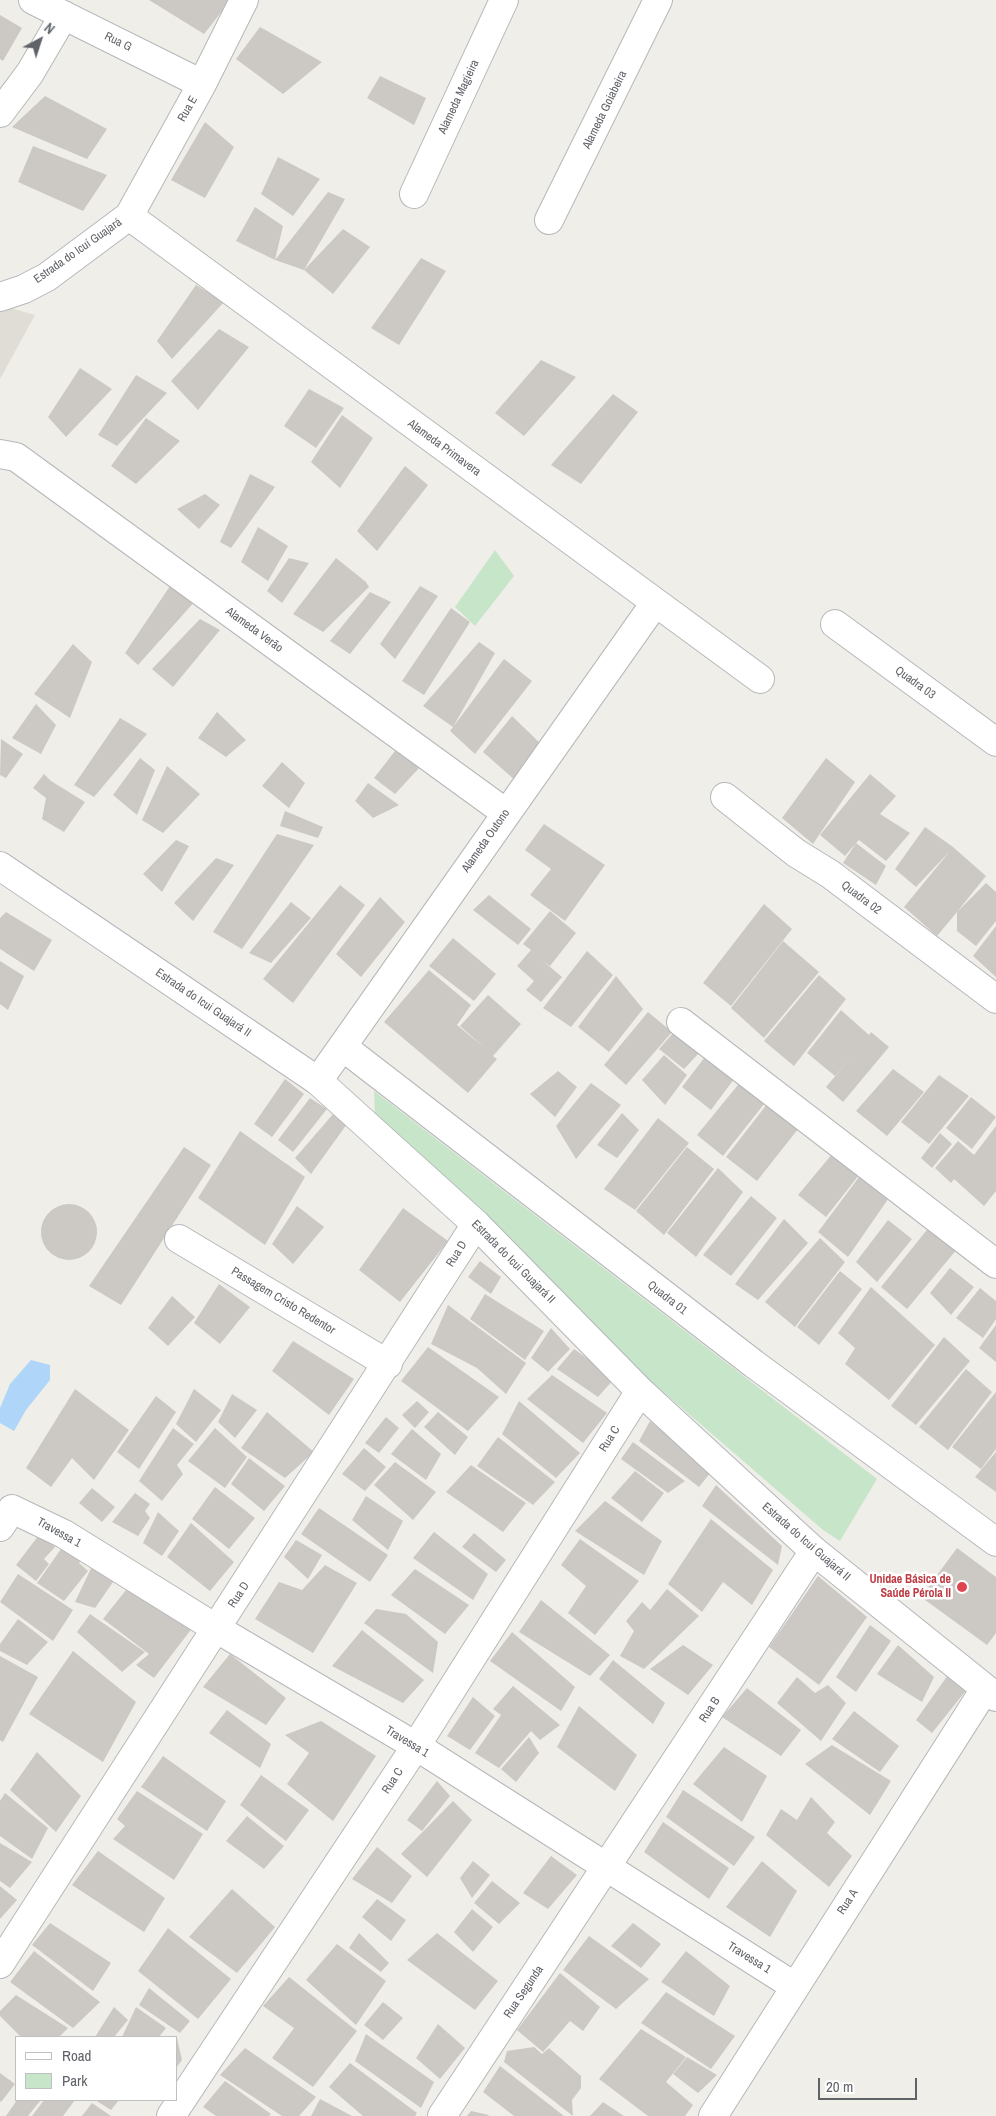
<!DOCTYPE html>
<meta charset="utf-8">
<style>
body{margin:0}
#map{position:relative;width:996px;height:2116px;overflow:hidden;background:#f0eee8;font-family:"Archivo Narrow",sans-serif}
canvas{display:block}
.legend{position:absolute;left:15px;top:2036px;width:162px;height:65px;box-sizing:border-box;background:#fff;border:1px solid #bfc0c2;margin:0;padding:6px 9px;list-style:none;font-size:15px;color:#5f6267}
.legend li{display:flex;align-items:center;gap:10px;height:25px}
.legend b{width:25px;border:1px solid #bfc0c2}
.north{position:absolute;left:15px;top:15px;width:50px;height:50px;-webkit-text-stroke:4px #fff;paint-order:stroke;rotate:40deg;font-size:14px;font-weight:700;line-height:20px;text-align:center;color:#5f6267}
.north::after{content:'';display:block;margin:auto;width:18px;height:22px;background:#5f6267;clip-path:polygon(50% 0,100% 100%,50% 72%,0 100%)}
.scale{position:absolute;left:818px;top:2078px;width:99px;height:22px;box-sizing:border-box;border:2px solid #5f6267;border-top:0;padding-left:6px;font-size:15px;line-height:18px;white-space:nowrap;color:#5f6267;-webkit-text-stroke:4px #fff;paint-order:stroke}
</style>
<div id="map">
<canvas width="996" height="2116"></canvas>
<ul class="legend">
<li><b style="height:6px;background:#fff"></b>Road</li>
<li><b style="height:14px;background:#c7e5c8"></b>Park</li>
</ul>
<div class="north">N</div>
<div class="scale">20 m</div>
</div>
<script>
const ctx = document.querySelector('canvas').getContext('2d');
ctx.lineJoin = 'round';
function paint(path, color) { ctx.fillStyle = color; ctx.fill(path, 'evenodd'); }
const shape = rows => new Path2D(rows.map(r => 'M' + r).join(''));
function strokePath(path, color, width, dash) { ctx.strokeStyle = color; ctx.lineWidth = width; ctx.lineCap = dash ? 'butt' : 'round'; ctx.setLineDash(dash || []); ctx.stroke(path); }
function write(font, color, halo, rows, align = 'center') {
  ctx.font = font + ' "Archivo Narrow",sans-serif'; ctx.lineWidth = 5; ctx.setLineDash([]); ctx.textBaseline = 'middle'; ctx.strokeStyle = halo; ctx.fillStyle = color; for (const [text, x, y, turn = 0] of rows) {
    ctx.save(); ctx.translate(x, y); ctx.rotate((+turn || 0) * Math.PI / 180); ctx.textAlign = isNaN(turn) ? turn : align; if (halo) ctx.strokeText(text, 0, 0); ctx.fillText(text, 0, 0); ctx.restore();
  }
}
paint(shape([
 [0,305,35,315,0,379]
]), '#e0ddd6');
paint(shape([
 [495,550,514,576,475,626,455,607],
 [374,1091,877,1479,840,1541,823,1530,646,1377,484,1215,375,1119]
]), '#c7e5c8');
paint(shape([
 [31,1360,50,1365,50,1380,26,1410,14,1431,0,1423,0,1408,10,1384]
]), '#afd6f9');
paint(shape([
 [149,0,231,0,204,34],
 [0,15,22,28,3,61,0,59],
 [260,27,322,62,283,94,236,59],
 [380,76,426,98,414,125,367,98],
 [45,96,107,129,87,159,12,127],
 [205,122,234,147,205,198,171,180],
 [33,146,107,175,83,211,18,182],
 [278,157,320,179,293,216,261,194],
 [328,192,345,199,304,270,275,260],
 [255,207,283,226,275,260,236,241],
 [343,229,370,247,333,294,304,270],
 [421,258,446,271,399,345,371,328],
 [196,285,224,302,172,359,157,341],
 [219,329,249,347,198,410,171,381],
 [541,360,576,377,524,436,495,413],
 [80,368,112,389,66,437,48,417],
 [136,375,167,393,117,446,98,435],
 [309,389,344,408,316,448,284,426],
 [613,394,638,412,581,484,551,465],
 [342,415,373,438,340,488,311,462],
 [146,418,180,441,136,484,111,466],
 [405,466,428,485,377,551,357,531],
 [250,474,275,487,231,548,220,542],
 [205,494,220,505,199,529,177,509],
 [258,527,288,546,268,581,241,562],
 [289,558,309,563,282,603,267,591],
 [336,558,366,582,369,587,323,632,293,614],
 [170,586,197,599,138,665,125,653],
 [420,586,438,596,395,659,380,644],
 [370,592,391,602,350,654,330,641],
 [451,608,470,622,424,695,402,681],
 [200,619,220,630,173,687,152,669],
 [479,642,495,653,453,727,504,659,532,681,475,754,450,731,453,727,423,706],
 [73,644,92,662,70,718,34,694],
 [36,704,56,725,41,754,12,738],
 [217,712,246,740,226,757,198,738],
 [512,716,544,747,516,781,483,752],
 [120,718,147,734,94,797,74,785],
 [1,739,23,754,6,778,0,775],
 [395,751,420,767,395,794,374,778],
 [140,758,155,770,137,815,113,795],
 [826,758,855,782,813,844,782,818],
 [282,762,305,783,289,808,262,786],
 [167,766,200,794,163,833,142,820],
 [44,774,51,781,85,802,64,832,42,819,46,798,33,788],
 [870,774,896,796,880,814,910,833,886,861,859,840,856,843,886,866,876,885,843,863,856,843,845,856,820,835],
 [368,783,399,805,373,818,355,801],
 [285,811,323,827,318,838,280,826],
 [544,824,605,865,565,921,530,895,551,869,525,850],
 [925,827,953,847,986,876,957,912,986,883,996,892,996,921,976,946,957,931,957,912,937,936,904,907,950,851,916,887,895,869],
 [277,834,314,845,242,949,213,932],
 [176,840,189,846,162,892,143,874],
 [216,858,234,865,193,921,174,903],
 [340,885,365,905,293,1003,263,979],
 [489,895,531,929,518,945,473,910],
 [380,897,405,922,361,977,336,954],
 [291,902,311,918,271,963,249,953],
 [764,904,792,929,731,1006,703,983],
 [550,911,576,933,550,966,542,960,562,977,541,1002,526,990,534,981,517,966,531,950,523,944],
 [6,912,52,940,34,971,0,949,0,918],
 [996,926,996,977,973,956],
 [453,938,496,974,474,1001,429,966],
 [783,941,819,972,764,1038,731,1008],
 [587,951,613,975,571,1027,543,1008],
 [0,961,24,976,8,1010,0,1004],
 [429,970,471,1005,457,1025,485,1048,460,1026,488,995,521,1024,493,1056,497,1059,468,1093,384,1022],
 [819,975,846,999,794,1066,764,1041],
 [616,976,643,1009,609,1052,578,1027],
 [841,1010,869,1035,871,1032,889,1047,843,1102,826,1087,854,1054,835,1076,807,1053],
 [648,1012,672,1032,626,1085,604,1065],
 [673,1033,699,1053,684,1069,659,1049],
 [708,1053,737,1075,711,1110,682,1087],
 [664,1055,687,1075,665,1105,642,1080],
 [893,1069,924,1092,887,1136,856,1111],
 [558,1071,577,1087,555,1117,530,1094],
 [939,1075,969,1096,929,1144,901,1122],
 [285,1079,304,1094,272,1137,254,1124],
 [742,1080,768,1099,723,1156,697,1135],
 [591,1083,621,1105,576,1159,556,1126],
 [971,1097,996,1117,972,1149,946,1128],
 [310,1098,327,1109,293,1152,278,1140],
 [771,1099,802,1124,757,1181,726,1157],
 [334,1113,347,1124,311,1174,295,1158],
 [622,1113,639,1130,617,1158,597,1145],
 [658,1118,689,1143,635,1210,604,1189],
 [996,1126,996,1191,984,1206,954,1179,951,1183,935,1168,958,1141,974,1155],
 [240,1131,305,1177,265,1245,198,1198],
 [940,1133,952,1144,932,1168,921,1158],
 [184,1147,211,1165,121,1305,89,1286],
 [687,1147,714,1169,664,1235,636,1211],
 [833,1153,859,1175,826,1217,798,1195],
 [718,1168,743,1192,696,1257,667,1233],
 [865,1169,893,1192,848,1257,818,1232],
 [751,1196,777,1218,731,1276,703,1255],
 '41 1232a28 28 0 1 1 56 0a28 28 0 1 1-56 0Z',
 [297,1206,324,1227,293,1264,272,1244],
 [403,1208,448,1241,400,1302,359,1270],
 [784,1219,808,1243,758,1300,735,1284],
 [888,1220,912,1239,877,1282,856,1262],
 [930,1226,958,1248,907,1309,881,1287],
 [820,1238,845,1262,795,1327,765,1302],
 [480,1261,501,1277,491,1294,468,1277],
 [950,1268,974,1287,951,1315,930,1293],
 [840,1271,862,1289,819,1345,797,1327],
 [219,1284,250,1307,220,1344,194,1323],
 [871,1287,935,1345,889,1400,845,1364,855,1348,838,1333],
 [980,1288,996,1301,996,1319,983,1338,956,1318],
 [485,1294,544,1331,525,1360,470,1319],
 [172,1296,195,1317,168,1346,148,1328],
 [448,1305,526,1363,506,1394,477,1368,431,1344],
 [996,1325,996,1362,979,1348],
 [551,1328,570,1349,548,1372,531,1358],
 [944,1337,970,1361,916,1425,891,1406],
 [293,1341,354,1379,329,1415,272,1371],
 [428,1347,499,1397,468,1431,401,1381],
 [574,1349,615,1378,598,1397,557,1369],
 [966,1369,992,1392,948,1450,919,1427],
 [552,1375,607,1413,583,1443,527,1399],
 [75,1389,129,1430,94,1480,72,1458,51,1487,26,1468],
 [194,1389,221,1410,196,1442,176,1424],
 [996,1392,996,1449,981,1469,952,1447],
 [232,1394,257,1410,235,1438,218,1422],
 [156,1396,176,1412,139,1469,117,1452],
 [417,1401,429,1412,415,1428,402,1415],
 [519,1401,580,1453,556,1478,502,1434],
 [267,1412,314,1452,285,1478,241,1448],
 [438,1412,468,1437,455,1455,424,1427],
 [386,1417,399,1428,379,1453,365,1443],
 [650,1421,711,1472,699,1487,639,1441],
 [173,1428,194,1444,177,1465,183,1474,162,1501,139,1481],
 [215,1428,247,1457,225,1488,188,1461],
 [412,1429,441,1454,426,1480,391,1454],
 [498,1437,555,1482,533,1505,477,1466],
 [633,1442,685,1481,668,1493,621,1459],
 [364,1448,386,1467,365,1491,342,1474],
 [996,1452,996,1492,975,1477],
 [249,1458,285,1486,264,1511,231,1484],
 [395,1462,436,1492,413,1520,374,1485],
 [471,1465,526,1503,503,1532,446,1492],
 [635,1471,664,1493,642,1522,611,1498],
 [716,1485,782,1546,778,1565,702,1506],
 [215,1487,255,1518,229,1549,192,1519],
 [92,1488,115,1507,102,1522,79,1503],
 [135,1493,150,1504,145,1511,150,1518,138,1536,112,1522],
 [366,1496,403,1521,388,1550,352,1520],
 [605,1501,662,1541,644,1575,575,1531],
 [319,1508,388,1555,370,1582,301,1534],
 [158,1512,179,1531,162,1556,143,1543],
 [711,1519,773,1570,752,1605,723,1582,702,1612,668,1584],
 [191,1523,234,1562,210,1591,167,1557],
 [434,1532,488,1574,473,1600,413,1558],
 [474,1533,506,1560,496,1572,462,1547],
 [39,1535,55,1547,44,1559,49,1564,36,1581,16,1565],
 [580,1539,639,1581,595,1635,568,1613,586,1586,561,1565],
 [296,1540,322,1555,308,1579,284,1557],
 [66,1542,83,1557,79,1563,88,1571,64,1601,37,1583],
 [957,1548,996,1577,996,1633,987,1645,921,1597],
 [94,1562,118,1575,95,1608,75,1602],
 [325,1565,357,1583,313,1653,255,1619,279,1582,302,1590],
 [415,1569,469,1605,445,1634,391,1595],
 [18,1574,73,1610,53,1641,0,1602],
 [818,1576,867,1617,819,1685,769,1647],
 [667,1589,699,1616,644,1669,620,1656,634,1631,626,1621,642,1602,650,1610],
 [126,1590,193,1627,154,1678,136,1665,149,1654,103,1619],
 [541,1600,610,1655,590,1676,519,1632],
 [376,1609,406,1614,438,1642,433,1673,364,1623],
 [90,1614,145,1652,122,1672,77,1632],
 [18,1619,48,1642,27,1665,0,1651,0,1644],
 [870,1625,891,1641,856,1692,836,1677],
 [362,1630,424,1680,403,1703,332,1666],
 [512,1632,575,1687,561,1711,490,1661],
 [683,1645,713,1665,688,1695,650,1669],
 [898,1645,934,1677,922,1702,877,1674],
 [73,1651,136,1702,103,1762,29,1714],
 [230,1654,286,1698,266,1725,203,1687],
 [0,1656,38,1677,3,1742,0,1740],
 [613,1660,665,1703,653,1724,599,1679],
 [948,1675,968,1688,932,1733,916,1720],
 [797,1677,815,1693,828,1685,846,1703,821,1741,777,1703],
 [513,1686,560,1725,540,1740,531,1731,499,1768,475,1753,501,1715,493,1709],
 [747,1688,801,1730,781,1756,722,1717],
 [473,1697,495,1716,470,1750,447,1736],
 [579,1706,637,1755,615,1791,557,1747],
 [227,1710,271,1744,260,1768,209,1733],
 [854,1711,899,1746,880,1772,832,1739],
 [321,1721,376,1756,333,1821,287,1784,309,1753,285,1735],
 [529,1737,539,1753,516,1782,501,1769],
 [832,1745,891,1781,870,1815,805,1764],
 [724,1747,767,1776,742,1822,693,1784],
 [37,1752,81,1796,56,1832,10,1790],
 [163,1756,226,1801,207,1831,141,1787],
 [261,1775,309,1810,286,1841,240,1805],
 [437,1781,450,1796,422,1831,407,1820],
 [683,1790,755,1837,734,1866,666,1817],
 [137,1791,203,1834,174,1880,113,1839,125,1826,117,1819],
 [5,1793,48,1828,32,1859,0,1836,0,1801],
 [811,1797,835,1822,827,1833,852,1856,829,1887,766,1835,781,1809,797,1820],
 [453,1801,472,1820,427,1877,401,1854],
 [247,1816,284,1846,264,1869,226,1841],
 [663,1822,729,1868,709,1899,644,1852],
 [0,1843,32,1862,10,1888,0,1881],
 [377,1847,412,1876,392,1903,352,1879],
 [98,1851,165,1898,144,1932,72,1885],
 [551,1856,577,1875,548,1909,523,1893],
 [473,1861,490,1875,472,1898,460,1878],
 [762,1861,797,1891,770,1937,726,1907],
 [492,1881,520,1903,499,1924,474,1903],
 [0,1886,17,1900,0,1919],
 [232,1889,275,1927,237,1973,189,1937],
 [377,1899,406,1920,391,1941,362,1917],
 [472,1909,493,1927,473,1952,454,1932],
 [50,1923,111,1963,93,1991,32,1945],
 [633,1923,661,1944,641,1968,611,1946],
 [168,1928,231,1979,198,2019,138,1971],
 [359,1933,389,1963,381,1972,349,1948],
 [437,1933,498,1981,475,2010,407,1960],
 [589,1936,649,1979,616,2009,563,1970],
 [337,1944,386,1981,356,2025,306,1980],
 [34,1951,100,2002,73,2028,10,1982],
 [686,1951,730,1986,714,2016,661,1982],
 [560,1973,600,2007,583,2031,570,2021,543,2052,517,2030],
 [289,1977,357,2031,313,2087,272,2058,294,2028,263,2006],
 [149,1988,190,2021,180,2033,139,2005],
 [666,1992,735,2036,711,2069,641,2023],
 [16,1995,68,2028,59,2037,21,2037,0,2016,0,2011],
 [383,2002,403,2018,383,2040,364,2025],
 [114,2007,128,2020,114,2037,95,2037],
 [136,2007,166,2028,159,2037,122,2037],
 [438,2024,465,2048,440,2079,416,2058],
 [641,2029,686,2057,666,2082,693,2105,685,2116,648,2116,599,2079],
 [366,2034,434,2082,421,2108,355,2061],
 [177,2038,182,2060,176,2068,176,2039],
 [534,2047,542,2054,549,2048,581,2076,581,2088,572,2100,573,2116,504,2062,507,2051],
 [245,2048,316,2097,299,2116,282,2116,220,2075],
 [687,2057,717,2075,698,2093,673,2074],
 [350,2063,417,2113,415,2116,363,2116,329,2087],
 [500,2066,564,2116,514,2116,483,2092],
 [0,2073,15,2084,1,2102,0,2101],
 [225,2081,271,2114,269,2116,216,2116,203,2107],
 [320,2099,352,2116,311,2116],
 [17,2100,38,2100,40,2101,28,2116,6,2116],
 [44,2100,75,2100,63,2116,32,2116],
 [95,2100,119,2100,111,2110],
 [603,2102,624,2116,590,2116],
 [92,2103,111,2116,82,2116],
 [471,2111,489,2115,488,2116,467,2116]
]), '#ccc9c4');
const minor = shape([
 [33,0,202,84],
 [0,113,30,73,64,15],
 [414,194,504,0],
 [129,216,760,679],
 [549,220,658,0],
 [0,297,24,289,47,277,129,216,202,84,244,0],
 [0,454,16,457,506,813],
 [835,624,996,742],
 [725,797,796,853,830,874,996,999],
 [681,1022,996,1264],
 [343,1047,754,1364,996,1542],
 [318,1081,655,603],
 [179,1239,388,1364],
 [0,1527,12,1509,64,1534,217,1629,416,1746,794,1986],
 [0,1964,476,1224],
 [171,2116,416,1746,640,1391],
 [442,2116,814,1551],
 [713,2116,985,1689]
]);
const secondary = shape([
 [0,866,318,1081,476,1224,640,1391,814,1551,996,1697]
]);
strokePath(minor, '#b5b7bb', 30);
strokePath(secondary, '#b4b6bb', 30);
strokePath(minor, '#fff', 28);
strokePath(secondary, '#fff', 28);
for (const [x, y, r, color] of [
 [962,1587,6,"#e0444e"]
]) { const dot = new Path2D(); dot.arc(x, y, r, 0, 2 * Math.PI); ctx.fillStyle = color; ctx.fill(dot); strokePath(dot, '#fff', 2); }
write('12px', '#5f6267', '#fff', [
 ["Rua G",118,42,26],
 ["Alameda Magieira",459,97,-65],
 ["Rua E",188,109,-60],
 ["Alameda Goiabeira",605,110,-64],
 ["Estrada do Icuí Guajará",78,251,-35],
 ["Alameda Primavera",444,448,36],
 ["Alameda Verão",254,630,36],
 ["Quadra 03",915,683,36],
 ["Alameda Outono",486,841,-55],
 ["Quadra 02",861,898,37],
 ["Estrada do Icui Guajará II",203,1003,34],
 ["Rua D",457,1254,-58],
 ["Estrada do Icui Guajará II",513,1262,45],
 ["Quadra 01",667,1298,38],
 ["Passagem Cristo Redentor",283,1301,31],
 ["Rua C",610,1439,-58],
 ["Travessa 1",59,1533,29],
 ["Estrada do Icui Guajará II",806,1542,41],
 ["Rua D",239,1595,-57],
 ["Rua B",710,1710,-57],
 ["Travessa 1",407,1742,31],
 ["Rua C",393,1781,-57],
 ["Rua A",848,1902,-57],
 ["Travessa 1",749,1958,32],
 ["Rua Segunda",524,1992,-56]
]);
write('bold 12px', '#be3a42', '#fff', [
 ["Unidae Básica de",951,1580],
 ["Saúde Pérola II",951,1594]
], 'right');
</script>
